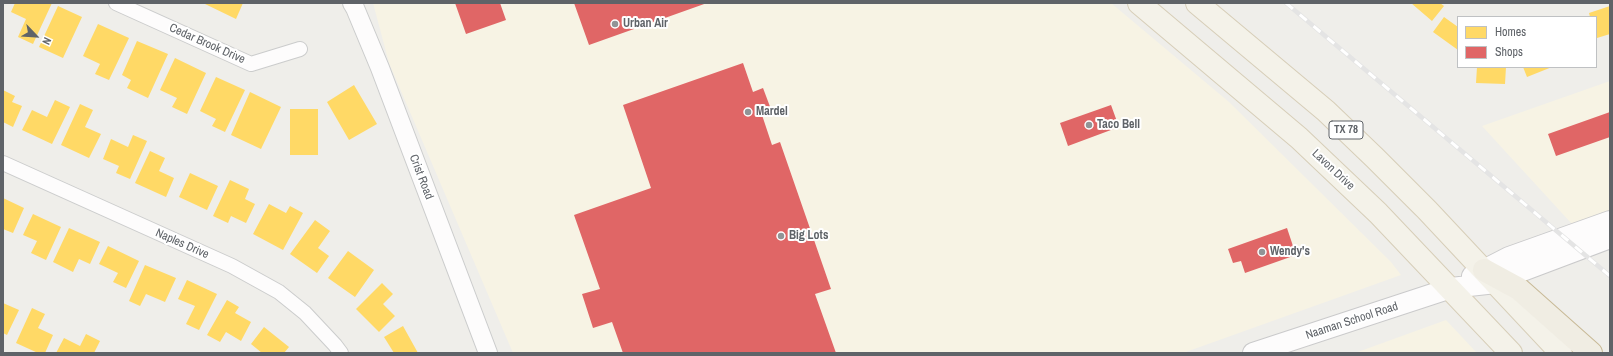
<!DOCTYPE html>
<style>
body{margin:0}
#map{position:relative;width:1613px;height:356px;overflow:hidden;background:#efeeea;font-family:"Archivo Narrow",sans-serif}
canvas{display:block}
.frame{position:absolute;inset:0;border:4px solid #5f6368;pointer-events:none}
.legend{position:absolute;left:1457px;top:16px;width:140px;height:52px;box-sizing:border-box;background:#fff;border:1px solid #bfc1c3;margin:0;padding:5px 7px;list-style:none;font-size:12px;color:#5f6368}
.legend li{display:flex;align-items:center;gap:8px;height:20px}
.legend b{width:20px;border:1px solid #bfc1c3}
.north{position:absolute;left:16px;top:16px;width:40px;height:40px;-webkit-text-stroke:3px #fff;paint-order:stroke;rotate:115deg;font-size:11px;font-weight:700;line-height:16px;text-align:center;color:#5f6368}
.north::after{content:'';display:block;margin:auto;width:14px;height:18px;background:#5f6368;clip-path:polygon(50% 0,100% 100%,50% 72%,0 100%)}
</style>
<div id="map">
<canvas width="1613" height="356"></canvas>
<div class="frame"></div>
<ul class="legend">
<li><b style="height:11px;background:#ffd966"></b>Homes</li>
<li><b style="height:11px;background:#e06666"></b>Shops</li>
</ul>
<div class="north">N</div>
</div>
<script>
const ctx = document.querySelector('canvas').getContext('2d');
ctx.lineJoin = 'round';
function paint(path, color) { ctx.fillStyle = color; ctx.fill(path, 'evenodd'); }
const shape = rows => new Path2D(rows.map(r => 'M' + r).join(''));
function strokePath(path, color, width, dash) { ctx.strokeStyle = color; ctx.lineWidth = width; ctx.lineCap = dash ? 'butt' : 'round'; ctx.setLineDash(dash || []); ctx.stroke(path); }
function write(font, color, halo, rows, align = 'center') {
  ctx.font = font + ' "Archivo Narrow",sans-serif'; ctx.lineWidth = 4; ctx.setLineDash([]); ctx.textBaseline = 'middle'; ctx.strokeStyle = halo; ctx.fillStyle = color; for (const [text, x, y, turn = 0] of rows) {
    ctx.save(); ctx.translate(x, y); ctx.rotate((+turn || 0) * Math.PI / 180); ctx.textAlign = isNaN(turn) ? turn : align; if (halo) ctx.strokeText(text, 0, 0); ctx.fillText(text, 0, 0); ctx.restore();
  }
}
paint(shape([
 [373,3,1111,3,1229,102,1391,262,1401,275,1183,353,513,353,389,63],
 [1610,81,1610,211,1572,224,1482,126],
 [1446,320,1477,353,1355,353]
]), '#f7f3e4');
paint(shape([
 [15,3,52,3,33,44,18,37,26,19,11,12],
 [205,3,243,3,236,19,205,4],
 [1411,3,1440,3,1444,6,1432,21],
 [58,6,82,17,63,58,39,47],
 [1610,6,1610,34,1597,38,1596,17,1590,17,1589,13],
 [1444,17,1458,27,1458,50,1433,32],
 [98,24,129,38,109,80,95,74,100,64,83,56],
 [137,41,168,54,148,98,127,88,131,80,122,75],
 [175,58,206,73,187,114,172,107,177,98,160,90],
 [1477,67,1506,67,1505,84,1476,83],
 [1523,67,1552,67,1527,77],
 [216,77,245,90,225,132,212,126,216,119,200,111],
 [354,85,377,124,349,140,327,102],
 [3,90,15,96,12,102,22,106,13,127,3,122],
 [250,92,281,107,261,149,231,135],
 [55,100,70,107,52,144,22,130,32,110,47,117],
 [80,104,93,110,85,127,101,134,89,158,61,145],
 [290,109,318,109,318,155,290,155],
 [133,135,147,141,130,179,116,173,119,166,103,159,111,139,128,147],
 [150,151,165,158,159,171,174,178,166,197,135,183],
 [190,173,218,186,207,210,179,197],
 [230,180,249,189,245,199,255,204,246,223,231,216,228,223,213,216],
 [3,198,24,208,13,233,3,229],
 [269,204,286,213,290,206,303,213,283,250,253,234],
 [33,214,61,227,46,260,31,253,37,241,23,235],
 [315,220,330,231,318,248,329,256,317,273,290,254],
 [69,228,100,242,90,264,79,259,73,272,53,262],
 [108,246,139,261,126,288,113,282,118,273,99,264],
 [348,251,374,270,355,297,328,278],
 [145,265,176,278,165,302,146,294,140,306,129,301],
 [187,280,217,294,199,330,186,324,195,306,178,299],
 [382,283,393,294,383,304,395,316,379,332,356,309],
 [227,300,239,307,235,313,251,322,241,341,226,332,220,342,207,335],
 [3,303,19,310,7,335,3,333],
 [32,308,45,314,38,328,53,335,45,353,38,353,16,343],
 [403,326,418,353,394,353,384,337],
 [264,327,289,347,284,353,262,353,251,344],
 [86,334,100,341,94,353,56,353,64,338,80,346]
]), '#ffd966');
paint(shape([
 [455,3,500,3,506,20,466,34],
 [574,3,707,3,589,45],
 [743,63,753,92,763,88,772,112,762,115,772,145,780,142,831,289,815,294,836,353,623,353,612,322,593,328,582,294,600,289,574,215,651,188,623,105],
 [1111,105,1119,127,1068,146,1060,123],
 [1610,112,1610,137,1556,156,1548,134],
 [1287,228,1296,255,1245,273,1241,261,1233,263,1228,249]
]), '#e06666');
const minor = shape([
 [116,3,251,64,300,49],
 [3,163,232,266,279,292,305,313,335,345,341,353]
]);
const tertiary = shape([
 [352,3,355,8,380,68,488,353]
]);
const secondary = shape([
 [1472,276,1509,257,1610,221],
 [1253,353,1451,288,1496,283,1520,272,1610,238]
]);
const primary = shape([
 [1139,3,1299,138,1378,213,1511,353],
 [1197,3,1326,111,1375,158,1427,210,1561,353]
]);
const motorway = shape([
 [1484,270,1519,289,1591,353]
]);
strokePath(minor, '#cbcccc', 16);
strokePath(tertiary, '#cbcccc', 20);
strokePath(secondary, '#cacacb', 22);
strokePath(primary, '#d7ceb8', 24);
strokePath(motorway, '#c8b996', 24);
strokePath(minor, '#fdfcfc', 14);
strokePath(tertiary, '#fdfcfc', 18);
strokePath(secondary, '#fdfcfc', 20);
strokePath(primary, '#f4f2e9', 22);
strokePath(motorway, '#f0ede3', 22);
const rail = shape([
 [1286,3,1610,276]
]);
strokePath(rail, '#e4e4e4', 4.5);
strokePath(rail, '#fff', 3, [9]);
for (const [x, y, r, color] of [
 [615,24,4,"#919496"],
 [748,112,4,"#919496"],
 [1089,125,4,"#919496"],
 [781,236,4,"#919496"],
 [1262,252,4,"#919496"]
]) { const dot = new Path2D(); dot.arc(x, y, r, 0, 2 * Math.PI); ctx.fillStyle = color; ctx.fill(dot); strokePath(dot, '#fff', 1.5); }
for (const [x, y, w] of [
 [1346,130,34]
]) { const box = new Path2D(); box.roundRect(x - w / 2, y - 9, w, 18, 3); ctx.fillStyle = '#fff'; ctx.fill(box); strokePath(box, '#5f6368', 1); }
write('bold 11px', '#5f6368', null, [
 ["TX 78",1346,130]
]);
write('bold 12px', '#5f6368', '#fff', [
 ["Urban Air",623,24],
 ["Mardel",756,112],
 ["Taco Bell",1097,125],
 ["Big Lots",789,236],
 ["Wendy's",1270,252]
], 'left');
write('12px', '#5f6368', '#fff', [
 ["Cedar Brook Drive",207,44,24],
 ["Lavon Drive",1333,170,43],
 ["Crist Road",421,177,69],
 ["Naples Drive",182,244,24],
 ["Naaman School Road",1352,321,-18]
]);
</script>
